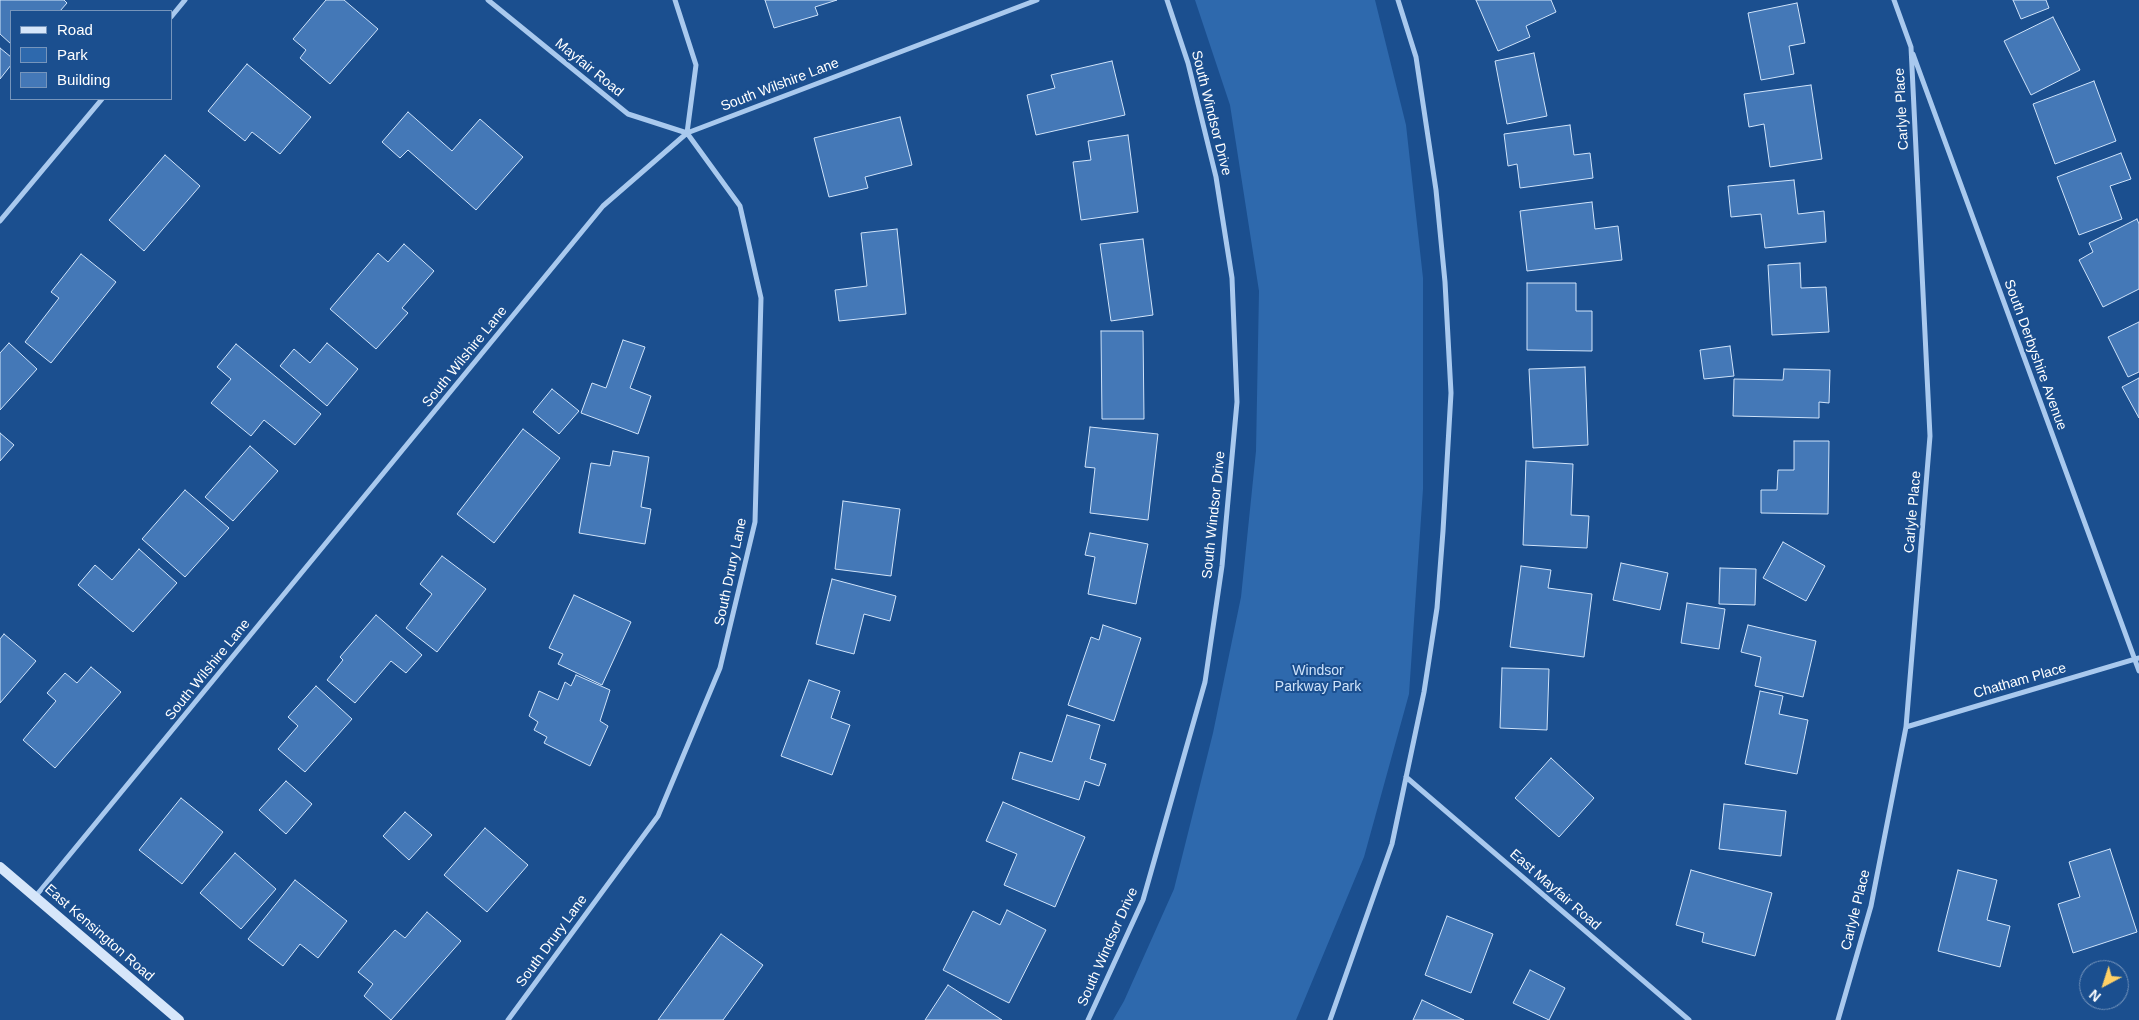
<!DOCTYPE html>
<style>
body{margin:0}
#map{position:relative;width:2139px;height:1020px;overflow:hidden;background:#1b4f8f;font-family:Arial,sans-serif}
canvas{display:block}
.legend{position:absolute;left:10px;top:10px;width:162px;height:90px;box-sizing:border-box;background:#1b4f8f;border:1px solid #7695bc;margin:0;padding:6px 9px;list-style:none;font-size:15px;color:#fff}
.legend li{display:flex;align-items:center;gap:10px;height:25px}
.legend b{width:25px;border:1px solid #7695bc}
.north{position:absolute;left:2079px;top:960px;width:50px;height:50px;box-sizing:border-box;background:#1b4f8f;border:1px solid #7695bc;border-radius:50%;rotate:220deg;font-size:14px;font-weight:700;line-height:20px;text-align:center;color:#fff}
.north::after{content:'';display:block;margin:auto;width:18px;height:22px;background:#ffd166;clip-path:polygon(50% 0,100% 100%,50% 72%,0 100%)}
</style>
<div id="map">
<canvas width="2139" height="1020"></canvas>
<ul class="legend">
<li><b style="height:6px;background:#d6e6fa"></b>Road</li>
<li><b style="height:14px;background:#2e69ad"></b>Park</li>
<li><b style="height:14px;background:#4478b7"></b>Building</li>
</ul>
<div class="north">N</div>
</div>
<script>
const ctx = document.querySelector('canvas').getContext('2d');
ctx.lineJoin = 'round';
function paint(path, color) { ctx.fillStyle = color; ctx.fill(path, 'evenodd'); }
const shape = rows => new Path2D(rows.map(r => 'M' + r).join(''));
function strokePath(path, color, width, dash) { ctx.strokeStyle = color; ctx.lineWidth = width; ctx.lineCap = dash ? 'butt' : 'round'; ctx.setLineDash(dash || []); ctx.stroke(path); }
function write(font, color, halo, rows, align = 'center') {
  ctx.font = font + ' Arial,sans-serif'; ctx.lineWidth = 4; ctx.setLineDash([]); ctx.textBaseline = 'middle'; ctx.strokeStyle = halo; ctx.fillStyle = color; for (const [text, x, y, turn = 0] of rows) {
    ctx.save(); ctx.translate(x, y); ctx.rotate((+turn || 0) * Math.PI / 180); ctx.textAlign = isNaN(turn) ? turn : align; if (halo) ctx.strokeText(text, 0, 0); ctx.fillText(text, 0, 0); ctx.restore();
  }
}
paint(shape([
 [1195,0,1375,0,1406,125,1423,278,1423,489,1409,694,1364,857,1296,1020,1113,1020,1124,1001,1174,889,1213,733,1241,597,1256,451,1259,291,1230,105]
]), '#2e69ad');
const building = shape([
 [0,0,64,0,67,3,60,11,11,11,11,44,0,34,0,0],
 [326,0,344,0,378,29,330,84,300,58,306,50,293,39,326,0],
 [765,0,837,0,815,7,818,15,774,28,765,0],
 [1476,0,1551,0,1556,12,1526,26,1530,37,1498,51,1476,0],
 [2013,0,2046,0,2049,8,2021,19,2013,0],
 [1797,3,1805,43,1789,46,1794,74,1761,80,1748,13,1797,3],
 [2053,17,2080,70,2031,95,2004,41,2053,17],
 [0,48,11,57,11,65,0,79,0,48],
 [1534,53,1547,116,1507,124,1495,61,1534,53],
 [1112,61,1125,115,1036,135,1027,95,1055,88,1051,75,1112,61],
 [247,64,311,117,280,154,252,132,245,141,208,111,247,64],
 [2094,81,2116,141,2055,164,2033,104,2094,81],
 [1811,85,1822,159,1770,167,1764,124,1749,127,1744,94,1811,85],
 [408,112,452,151,480,119,523,157,476,210,408,150,400,158,382,142,408,112],
 [900,117,912,165,865,177,868,188,829,197,814,138,900,117],
 [1570,125,1574,155,1590,153,1593,178,1520,188,1517,164,1508,166,1504,134,1570,125],
 [1128,135,1138,212,1081,220,1073,162,1091,160,1088,141,1128,135],
 [2121,153,2131,179,2110,186,2122,219,2079,235,2057,177,2121,153],
 [165,155,200,186,144,251,109,220,165,155],
 [1794,180,1798,214,1824,211,1826,242,1765,248,1761,214,1731,217,1728,186,1794,180],
 [1592,202,1595,229,1618,226,1622,260,1527,271,1520,211,1592,202],
 [2137,219,2139,224,2139,289,2103,307,2079,260,2093,252,2089,243,2137,219],
 [897,229,906,314,839,321,835,290,867,286,861,233,897,229],
 [1143,239,1153,315,1111,321,1100,244,1143,239],
 [404,244,434,271,402,308,408,313,376,349,330,309,378,253,388,262,404,244],
 [81,254,116,282,51,363,25,342,59,298,51,292,81,254],
 [1800,263,1801,288,1826,287,1829,332,1772,335,1768,265,1800,263],
 [1527,283,1576,283,1576,311,1592,311,1592,351,1527,350,1527,283],
 [2139,322,2139,372,2128,377,2108,337,2139,322],
 [1101,331,1143,331,1144,419,1102,419,1101,331],
 [623,340,645,347,630,388,651,396,638,434,581,413,592,383,606,388,623,340],
 [9,343,37,369,0,410,0,353,9,343],
 [327,343,358,369,327,406,280,366,294,349,310,363,327,343],
 [236,344,321,414,295,445,264,420,251,436,211,403,231,379,217,367,236,344],
 [1730,346,1734,376,1704,379,1700,350,1730,346],
 [1585,367,1588,445,1533,448,1529,369,1585,367],
 [1784,369,1830,370,1829,403,1819,402,1819,418,1733,416,1734,379,1783,380,1784,369],
 [2139,378,2139,418,2122,387,2139,378],
 [552,389,579,411,559,434,533,412,552,389],
 [1090,427,1158,434,1148,520,1090,513,1095,468,1085,467,1090,427],
 [523,429,560,458,494,543,457,514,523,429],
 [0,433,14,445,0,461,0,433],
 [1794,441,1829,441,1828,514,1761,513,1761,490,1777,490,1778,470,1794,470,1794,441],
 [250,446,278,471,233,521,205,497,250,446],
 [613,451,649,457,641,507,651,509,645,544,579,533,591,463,610,466,613,451],
 [1526,461,1573,464,1571,515,1589,516,1587,548,1523,545,1526,461],
 [185,490,229,528,185,577,142,539,185,490],
 [843,501,900,509,891,576,835,569,843,501],
 [1090,533,1148,544,1136,604,1088,594,1095,557,1085,555,1090,533],
 [1783,542,1825,566,1806,601,1763,578,1783,542],
 [139,549,177,583,133,632,78,585,95,565,112,580,139,549],
 [442,556,486,589,437,652,406,628,432,594,420,584,442,556],
 [1621,563,1668,573,1660,610,1613,600,1621,563],
 [1521,566,1551,570,1548,588,1592,594,1584,657,1510,647,1521,566],
 [1720,568,1756,569,1755,605,1719,604,1720,568],
 [832,579,896,596,890,621,864,614,854,654,816,644,832,579],
 [574,595,631,622,602,685,558,664,563,654,549,648,574,595],
 [1687,603,1725,609,1719,649,1681,643,1687,603],
 [376,615,422,655,406,673,391,661,355,703,327,680,343,660,340,657,376,615],
 [1103,625,1141,638,1114,721,1068,705,1091,637,1099,640,1103,625],
 [1748,625,1816,641,1803,697,1755,686,1761,657,1741,652,1748,625],
 [4,634,36,661,0,703,0,639,4,634],
 [91,667,121,692,55,768,23,740,56,701,47,693,65,673,77,683,91,667],
 [1502,668,1549,669,1547,730,1500,728,1502,668],
 [576,675,610,690,600,721,608,726,590,766,544,743,547,737,534,730,538,722,529,716,539,691,558,700,565,682,571,686,576,675],
 [809,680,840,691,831,718,850,725,832,775,781,756,809,680],
 [316,686,352,719,305,772,278,749,298,726,288,717,316,686],
 [1760,691,1783,696,1779,714,1808,720,1797,774,1745,764,1760,691],
 [1067,715,1100,725,1090,759,1106,764,1099,786,1085,781,1079,800,1012,779,1020,752,1052,762,1067,715],
 [1551,758,1594,798,1559,837,1515,798,1551,758],
 [286,781,312,804,286,834,259,810,286,781],
 [181,798,223,832,182,884,139,850,181,798],
 [1003,802,1085,837,1055,907,1004,885,1017,854,986,841,1003,802],
 [1724,804,1786,811,1781,856,1719,849,1724,804],
 [405,812,432,835,409,860,383,836,405,812],
 [485,828,528,865,487,912,444,875,485,828],
 [2110,849,2137,932,2073,953,2058,904,2080,897,2069,862,2110,849],
 [235,853,276,889,241,929,200,893,235,853],
 [1691,870,1772,893,1755,956,1702,942,1704,933,1676,925,1691,870],
 [1958,870,1997,880,1987,920,2010,926,2000,967,1938,951,1958,870],
 [295,880,347,921,318,958,300,944,283,966,248,939,295,880],
 [1007,910,1046,930,1009,1003,943,970,973,911,1000,925,1007,910],
 [427,912,461,941,391,1020,364,996,373,984,358,972,395,930,405,938,427,912],
 [1447,916,1493,934,1471,993,1425,975,1447,916],
 [721,934,763,965,723,1020,658,1020,721,934],
 [1530,970,1565,988,1549,1020,1513,1003,1530,970],
 [948,985,1002,1020,925,1020,948,985],
 [1422,1000,1464,1020,1413,1020,1422,1000]
]);
paint(building, '#4478b7');
strokePath(building, '#cfe3fa', 1);
strokePath(shape([
 [488,0,628,114,687,133],
 [171,17,185,0],
 [1913,54,2139,671],
 [0,221,102,99],
 [1906,727,2139,658],
 [1406,777,1689,1020],
 [35,897,603,206,687,133,1037,0],
 [508,1020,658,816,720,668,755,522,761,298,740,206,687,133,696,65,675,0],
 [1088,1020,1143,900,1205,682,1222,566,1237,402,1232,278,1216,177,1188,63,1167,0],
 [1330,1020,1392,844,1424,692,1437,608,1443,531,1451,393,1445,282,1436,190,1416,57,1398,0],
 [1838,1020,1871,906,1906,727,1930,436,1911,47,1894,0]
]), '#a9c9ee', 5);
strokePath(shape([
 [0,867,179,1020]
]), '#d6e6fa', 10);
write('14px', '#fff', '#1b4f8f', [
 ["Mayfair Road",589,68,39],
 ["South Wilshire Lane",780,85,-21],
 ["Carlyle Place",1902,109,-93],
 ["South Windsor Drive",1211,113,76],
 ["South Derbyshire Avenue",2035,355,70],
 ["South Wilshire Lane",465,357,-51],
 ["Carlyle Place",1913,512,-85],
 ["South Windsor Drive",1214,515,-84],
 ["South Drury Lane",731,572,-78],
 ["South Wilshire Lane",208,670,-51],
 ["Chatham Place",2020,681,-16],
 ["East Mayfair Road",1555,890,41],
 ["Carlyle Place",1856,910,-76],
 ["East Kensington Road",99,933,41],
 ["South Drury Lane",552,941,-54],
 ["South Windsor Drive",1108,947,-66]
]);
write('14px', '#cfe3fa', '#1b4f8f', [
 ["Windsor",1318,671],
 ["Parkway Park",1318,687]
]);
</script>
